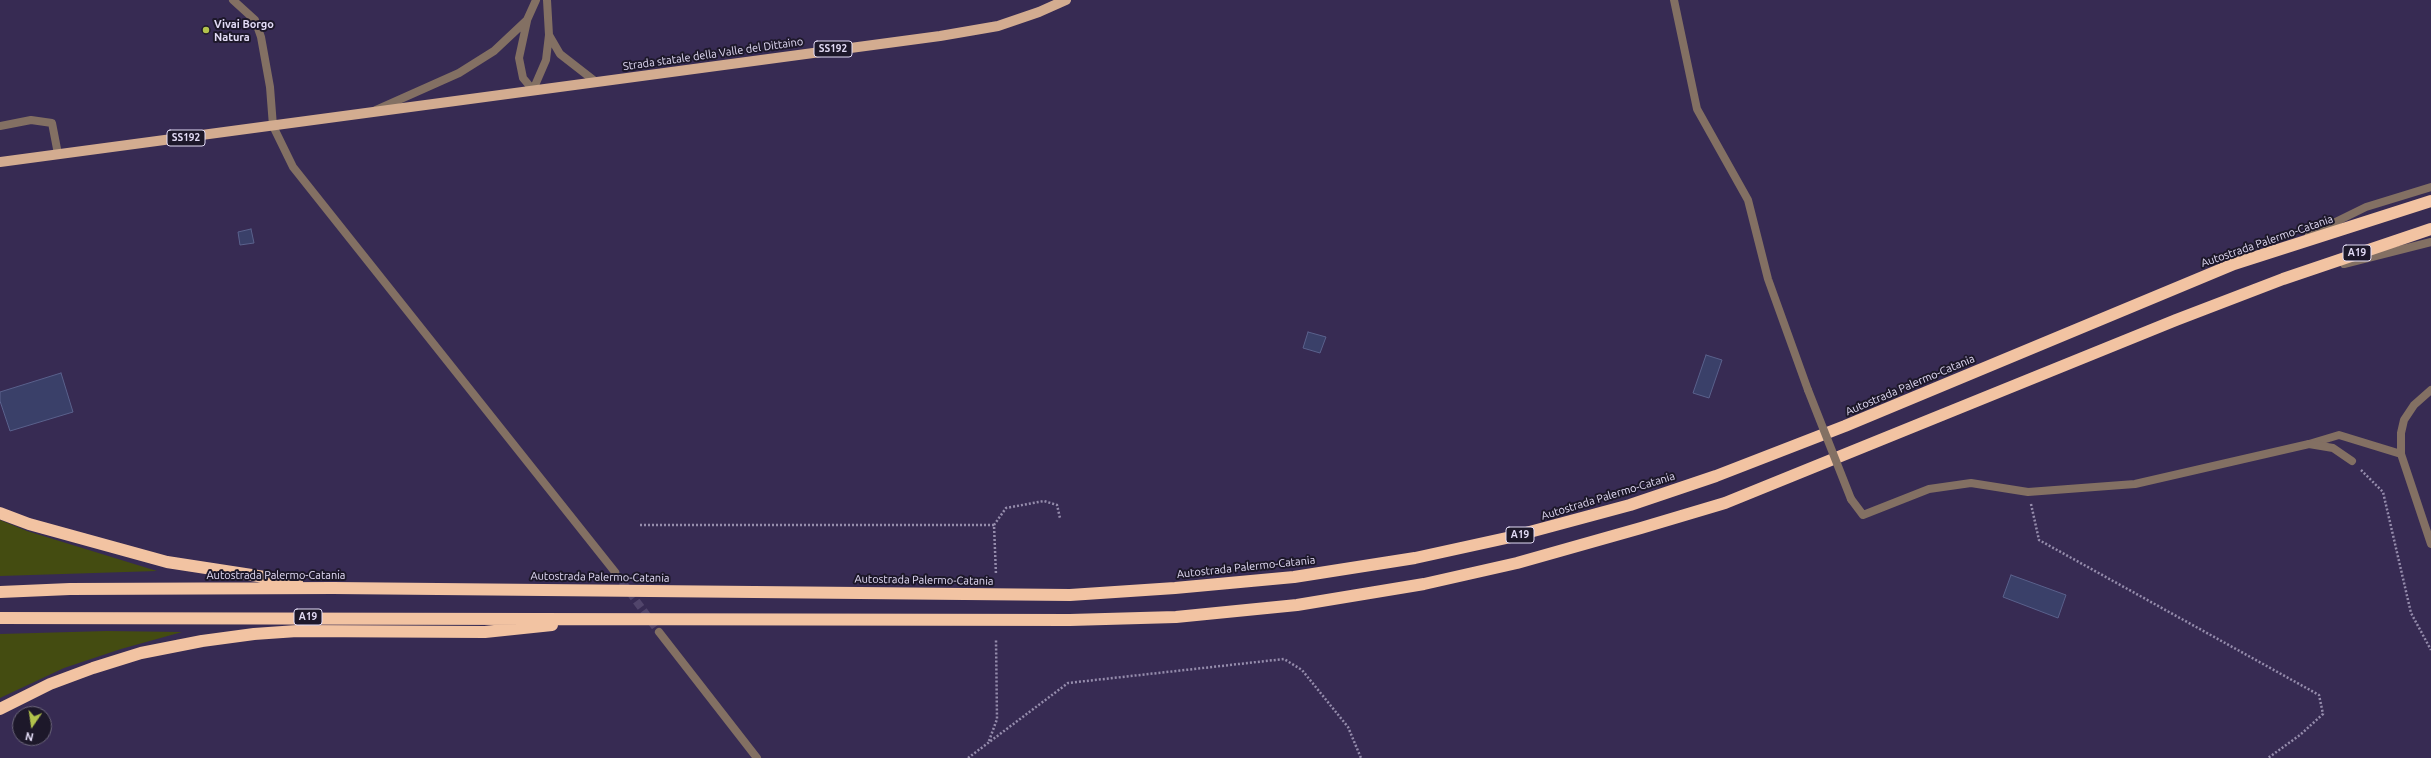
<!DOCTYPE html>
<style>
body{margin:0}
#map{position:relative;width:2431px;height:758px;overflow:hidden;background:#372b53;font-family:Ubuntu,sans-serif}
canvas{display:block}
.north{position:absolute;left:12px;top:706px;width:40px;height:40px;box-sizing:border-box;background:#1d182a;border:1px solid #6c667b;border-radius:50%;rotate:193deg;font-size:11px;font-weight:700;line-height:16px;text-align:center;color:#e2dbf5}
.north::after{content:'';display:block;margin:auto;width:14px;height:18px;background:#b2c34c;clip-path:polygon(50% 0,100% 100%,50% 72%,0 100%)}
</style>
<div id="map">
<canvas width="2431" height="758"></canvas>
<div class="north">N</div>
</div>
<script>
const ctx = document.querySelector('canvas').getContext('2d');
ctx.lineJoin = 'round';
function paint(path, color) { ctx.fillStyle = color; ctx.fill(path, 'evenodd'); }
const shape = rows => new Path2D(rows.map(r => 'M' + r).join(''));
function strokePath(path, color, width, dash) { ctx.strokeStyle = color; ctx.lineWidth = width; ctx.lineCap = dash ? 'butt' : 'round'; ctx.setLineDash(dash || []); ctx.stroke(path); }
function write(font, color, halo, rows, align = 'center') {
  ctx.font = font + ' Ubuntu,sans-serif'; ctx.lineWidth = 4; ctx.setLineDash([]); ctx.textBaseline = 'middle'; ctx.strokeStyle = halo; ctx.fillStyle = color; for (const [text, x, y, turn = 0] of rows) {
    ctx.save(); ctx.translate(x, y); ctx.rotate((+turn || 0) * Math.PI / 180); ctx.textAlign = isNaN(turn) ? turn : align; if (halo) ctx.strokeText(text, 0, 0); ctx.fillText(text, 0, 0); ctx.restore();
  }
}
paint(shape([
 [0,520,27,531,157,571,0,576],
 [107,631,182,632,121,649,64,668,0,698,0,634]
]), '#444c11');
const building = shape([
 [251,229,254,243,240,245,238,232,251,229],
 [1308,332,1326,337,1320,353,1303,348,1308,332],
 [1706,355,1722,360,1709,398,1693,393,1706,355],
 [61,373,73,412,10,431,0,401,0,392,61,373],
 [2011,575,2066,595,2058,618,2003,597,2011,575]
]);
paint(building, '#3a4069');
strokePath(building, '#5a618c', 1);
strokePath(shape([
 [615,572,659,632]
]), '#51456b', 8, [8, 4]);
strokePath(shape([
 [2361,470,2383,492,2411,613,2431,650],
 [2031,504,2039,540,2319,695,2323,714,2300,735,2268,758],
 [640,525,994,525,996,575],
 [994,525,1006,508,1044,501,1057,505,1060,518],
 [989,741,997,719,996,639],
 [968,758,1068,683,1284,659,1302,670,1348,727,1361,758]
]), '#958cac', 2.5, [2, 2]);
strokePath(shape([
 [233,0,255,20,261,37,270,87,273,126,293,167,615,572],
 [0,126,31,120,52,123,58,154],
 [2309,235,2366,207,2431,187],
 [2344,264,2431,242],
 [2431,390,2414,405,2404,420,2401,433,2401,454,2431,544],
 [2309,444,2339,435,2401,454]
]), '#837063', 8);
strokePath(shape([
 [547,0,549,35,560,54,596,82],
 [1674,0,1697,109,1748,200,1768,279,1808,390],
 [527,21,519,58,523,78,533,90,546,60,549,35],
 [376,110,459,73,494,51,527,20,536,0],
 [1851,499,1863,515,1929,489,1971,483,2028,492,2135,484,2309,444,2333,448,2352,461],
 [659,632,757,758]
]), '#837063', 8);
strokePath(shape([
 [0,162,940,36,998,26,1039,12,1066,0]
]), '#d3ac90', 10);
strokePath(shape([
 [0,513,29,524,167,562,297,582],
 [0,592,70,589,333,588,1070,595,1175,588,1294,577,1415,558,1511,537,1630,505,1716,476,1845,426,2234,264,2431,201],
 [0,618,1070,620,1176,617,1297,605,1424,584,1517,563,1641,528,1725,503,2176,320,2283,279,2431,229],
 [0,709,50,684,93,668,141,653,202,641,254,634,297,631,485,632,552,625]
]), '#f2c3a2', 12);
strokePath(shape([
 [1808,390,1851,499]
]), '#837063', 8);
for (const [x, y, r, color] of [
 [206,30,4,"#b2c34c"]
]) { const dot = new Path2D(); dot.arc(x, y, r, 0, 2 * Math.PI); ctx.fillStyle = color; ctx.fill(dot); strokePath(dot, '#1d182a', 1.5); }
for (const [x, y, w] of [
 [833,49,38],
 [186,138,38],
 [2357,253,28],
 [1520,535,28],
 [308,617,28]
]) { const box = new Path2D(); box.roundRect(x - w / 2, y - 8, w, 16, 3); ctx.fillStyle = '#1d182a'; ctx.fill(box); strokePath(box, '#e2dbf5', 1); }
write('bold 10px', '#e2dbf5', null, [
 ["SS192",833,49],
 ["SS192",186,138],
 ["A19",2357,253],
 ["A19",1520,535],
 ["A19",308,617]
]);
write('bold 11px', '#e2dbf5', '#1d182a', [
 ["Vivai Borgo",214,24],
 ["Natura",214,37]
], 'left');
write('11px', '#e2dbf5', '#1d182a', [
 ["Strada statale della Valle del Dittaino",713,54,-8],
 ["Autostrada Palermo-Catania",2267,241,-19],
 ["Autostrada Palermo-Catania",1910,385,-23],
 ["Autostrada Palermo-Catania",1608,496,-17],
 ["Autostrada Palermo-Catania",1246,567,-6],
 ["Autostrada Palermo-Catania",276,575],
 ["Autostrada Palermo-Catania",600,577,1],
 ["Autostrada Palermo-Catania",924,580,1]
]);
</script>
